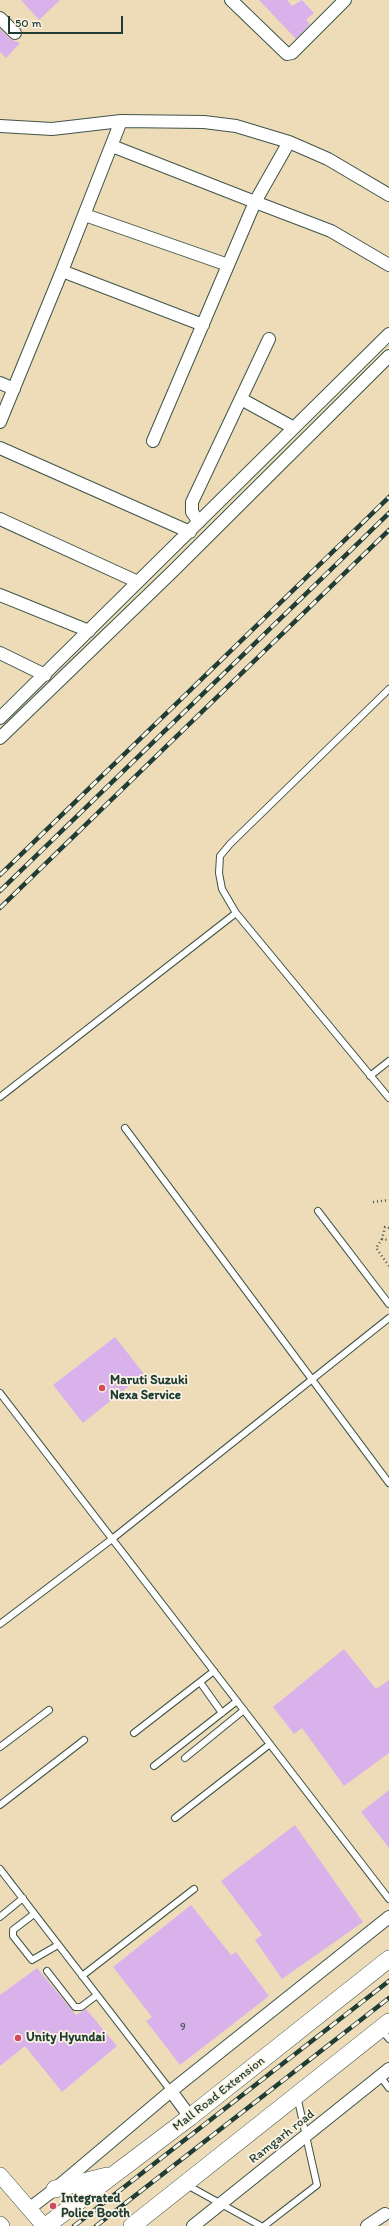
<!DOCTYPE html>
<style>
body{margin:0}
#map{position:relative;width:389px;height:2226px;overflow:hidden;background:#eedcb9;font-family:Itim,sans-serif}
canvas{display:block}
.scale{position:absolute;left:8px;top:16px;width:115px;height:18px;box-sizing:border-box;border:2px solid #1f3d34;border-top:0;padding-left:5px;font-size:12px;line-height:14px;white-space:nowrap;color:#1f3d34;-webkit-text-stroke:3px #fcf5e5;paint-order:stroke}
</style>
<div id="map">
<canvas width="389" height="2226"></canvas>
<div class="scale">50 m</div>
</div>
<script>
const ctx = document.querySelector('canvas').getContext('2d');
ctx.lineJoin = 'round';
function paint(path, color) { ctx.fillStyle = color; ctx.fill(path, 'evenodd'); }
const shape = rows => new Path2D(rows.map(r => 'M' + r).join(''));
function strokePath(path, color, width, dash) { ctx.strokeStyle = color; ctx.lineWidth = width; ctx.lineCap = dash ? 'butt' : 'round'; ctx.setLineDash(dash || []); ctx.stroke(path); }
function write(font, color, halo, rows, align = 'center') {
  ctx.font = font + ' Itim,sans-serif'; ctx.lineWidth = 3.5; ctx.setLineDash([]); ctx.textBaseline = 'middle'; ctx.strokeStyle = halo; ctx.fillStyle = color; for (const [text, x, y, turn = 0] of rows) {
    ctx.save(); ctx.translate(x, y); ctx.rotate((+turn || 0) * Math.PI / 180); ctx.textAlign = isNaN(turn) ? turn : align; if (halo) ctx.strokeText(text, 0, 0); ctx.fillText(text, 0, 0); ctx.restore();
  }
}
paint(shape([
 [21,0,60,0,39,20],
 [259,0,287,0,292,6,302,0,314,13,306,20,310,24,296,39],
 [0,29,10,39,20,43,6,58,0,52],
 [115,1337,144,1374,83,1423,53,1385],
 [344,1649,376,1689,389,1680,389,1753,344,1786,302,1728,294,1734,273,1707],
 [389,1790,389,1848,361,1812],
 [295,1825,363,1922,282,1979,255,1940,262,1935,221,1881],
 [191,1905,231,1955,236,1952,269,1996,180,2065,146,2021,152,2017,113,1967],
 [37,1968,76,2015,86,2009,117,2046,62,2092,25,2046,0,2066,0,1995]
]), '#d9b2eb');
const service = shape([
 [389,689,230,844,220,856,219,873,222,889,236,913,389,1098],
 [370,1076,389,1061],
 [0,1097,236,913],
 [125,1128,389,1483],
 [318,1211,389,1304],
 [0,1393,389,1899],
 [0,1624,112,1539,389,1318],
 [200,1682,222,1713],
 [134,1733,214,1671],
 [0,1747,49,1710],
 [185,1758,244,1710],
 [154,1766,237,1701],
 [0,1805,84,1740],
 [175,1818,270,1744],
 [0,1869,171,2091],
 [34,1914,13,1930,13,1936,32,1960,58,1945],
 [0,1917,23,1898],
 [47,1971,75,2007,81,2007,97,1995],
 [82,1976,194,1889],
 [381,2029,389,2039],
 [380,2076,389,2088],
 [187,2185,261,2226],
 [264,2226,317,2185,297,2096]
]);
const minor = shape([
 [231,0,287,54,292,53,345,0],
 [0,18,15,33],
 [0,126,52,129,121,121,204,122,236,126,289,142,328,159,389,195],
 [289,142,255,202,331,231,389,265],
 [112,146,255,202,153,441],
 [85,215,228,265],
 [62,271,203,325],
 [0,383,14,389],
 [241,399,294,428],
 [0,422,62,271,121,121],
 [0,448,190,532],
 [0,519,138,582],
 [199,522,192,512,192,502,269,339],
 [0,595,89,631],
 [0,653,45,675],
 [0,718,389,334],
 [0,738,173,571,389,356],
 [171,2091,190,2117],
 [30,2208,55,2189,171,2091,389,1917],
 [193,2226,389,2069],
 [367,2226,385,2214]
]);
const tertiary = shape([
 [0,2175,44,2226],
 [0,2224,2,2226]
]);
const secondary = shape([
 [55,2189,107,2176],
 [46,2226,190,2117,389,1959],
 [132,2226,389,2022]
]);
strokePath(service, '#3e5548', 8);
strokePath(minor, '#3e5548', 14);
strokePath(tertiary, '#3e5548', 16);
strokePath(secondary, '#3e5548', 18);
strokePath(shape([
 [373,1202,389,1200],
 [389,1228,385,1227,382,1239,389,1240],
 [382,1239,376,1248,389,1266]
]), '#3e5548', 2.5, [1, 3]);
strokePath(service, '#fff', 6);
strokePath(minor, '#fff', 12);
strokePath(tertiary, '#fff', 15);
strokePath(secondary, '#fff', 17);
const rail = shape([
 [0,875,389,497],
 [0,891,389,513],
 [0,908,389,530],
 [74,2226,389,1981],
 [96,2226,389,1998]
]);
strokePath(rail, '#1f3d34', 4.5);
strokePath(rail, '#fcf5e5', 3, [9]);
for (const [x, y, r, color] of [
 [102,1388,4,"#d1495b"],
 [18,2038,4,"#d1495b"],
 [53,2206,4,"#d1495b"]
]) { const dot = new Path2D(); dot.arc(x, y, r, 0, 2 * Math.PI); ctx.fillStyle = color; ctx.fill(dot); strokePath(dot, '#fcf5e5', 1.5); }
write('11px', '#4e5a62', null, [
 ["9",183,2027]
]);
write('bold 13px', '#1f3d34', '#fcf5e5', [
 ["Maruti Suzuki",110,1381],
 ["Nexa Service",110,1396],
 ["Unity Hyundai",26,2038],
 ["Integrated",61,2199],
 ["Police Booth",61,2214]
], 'left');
write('13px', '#1f3d34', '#fcf5e5', [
 ["Mall Road Extension",219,2094,-38],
 ["Ramgarh road",282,2137,-38]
]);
</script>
